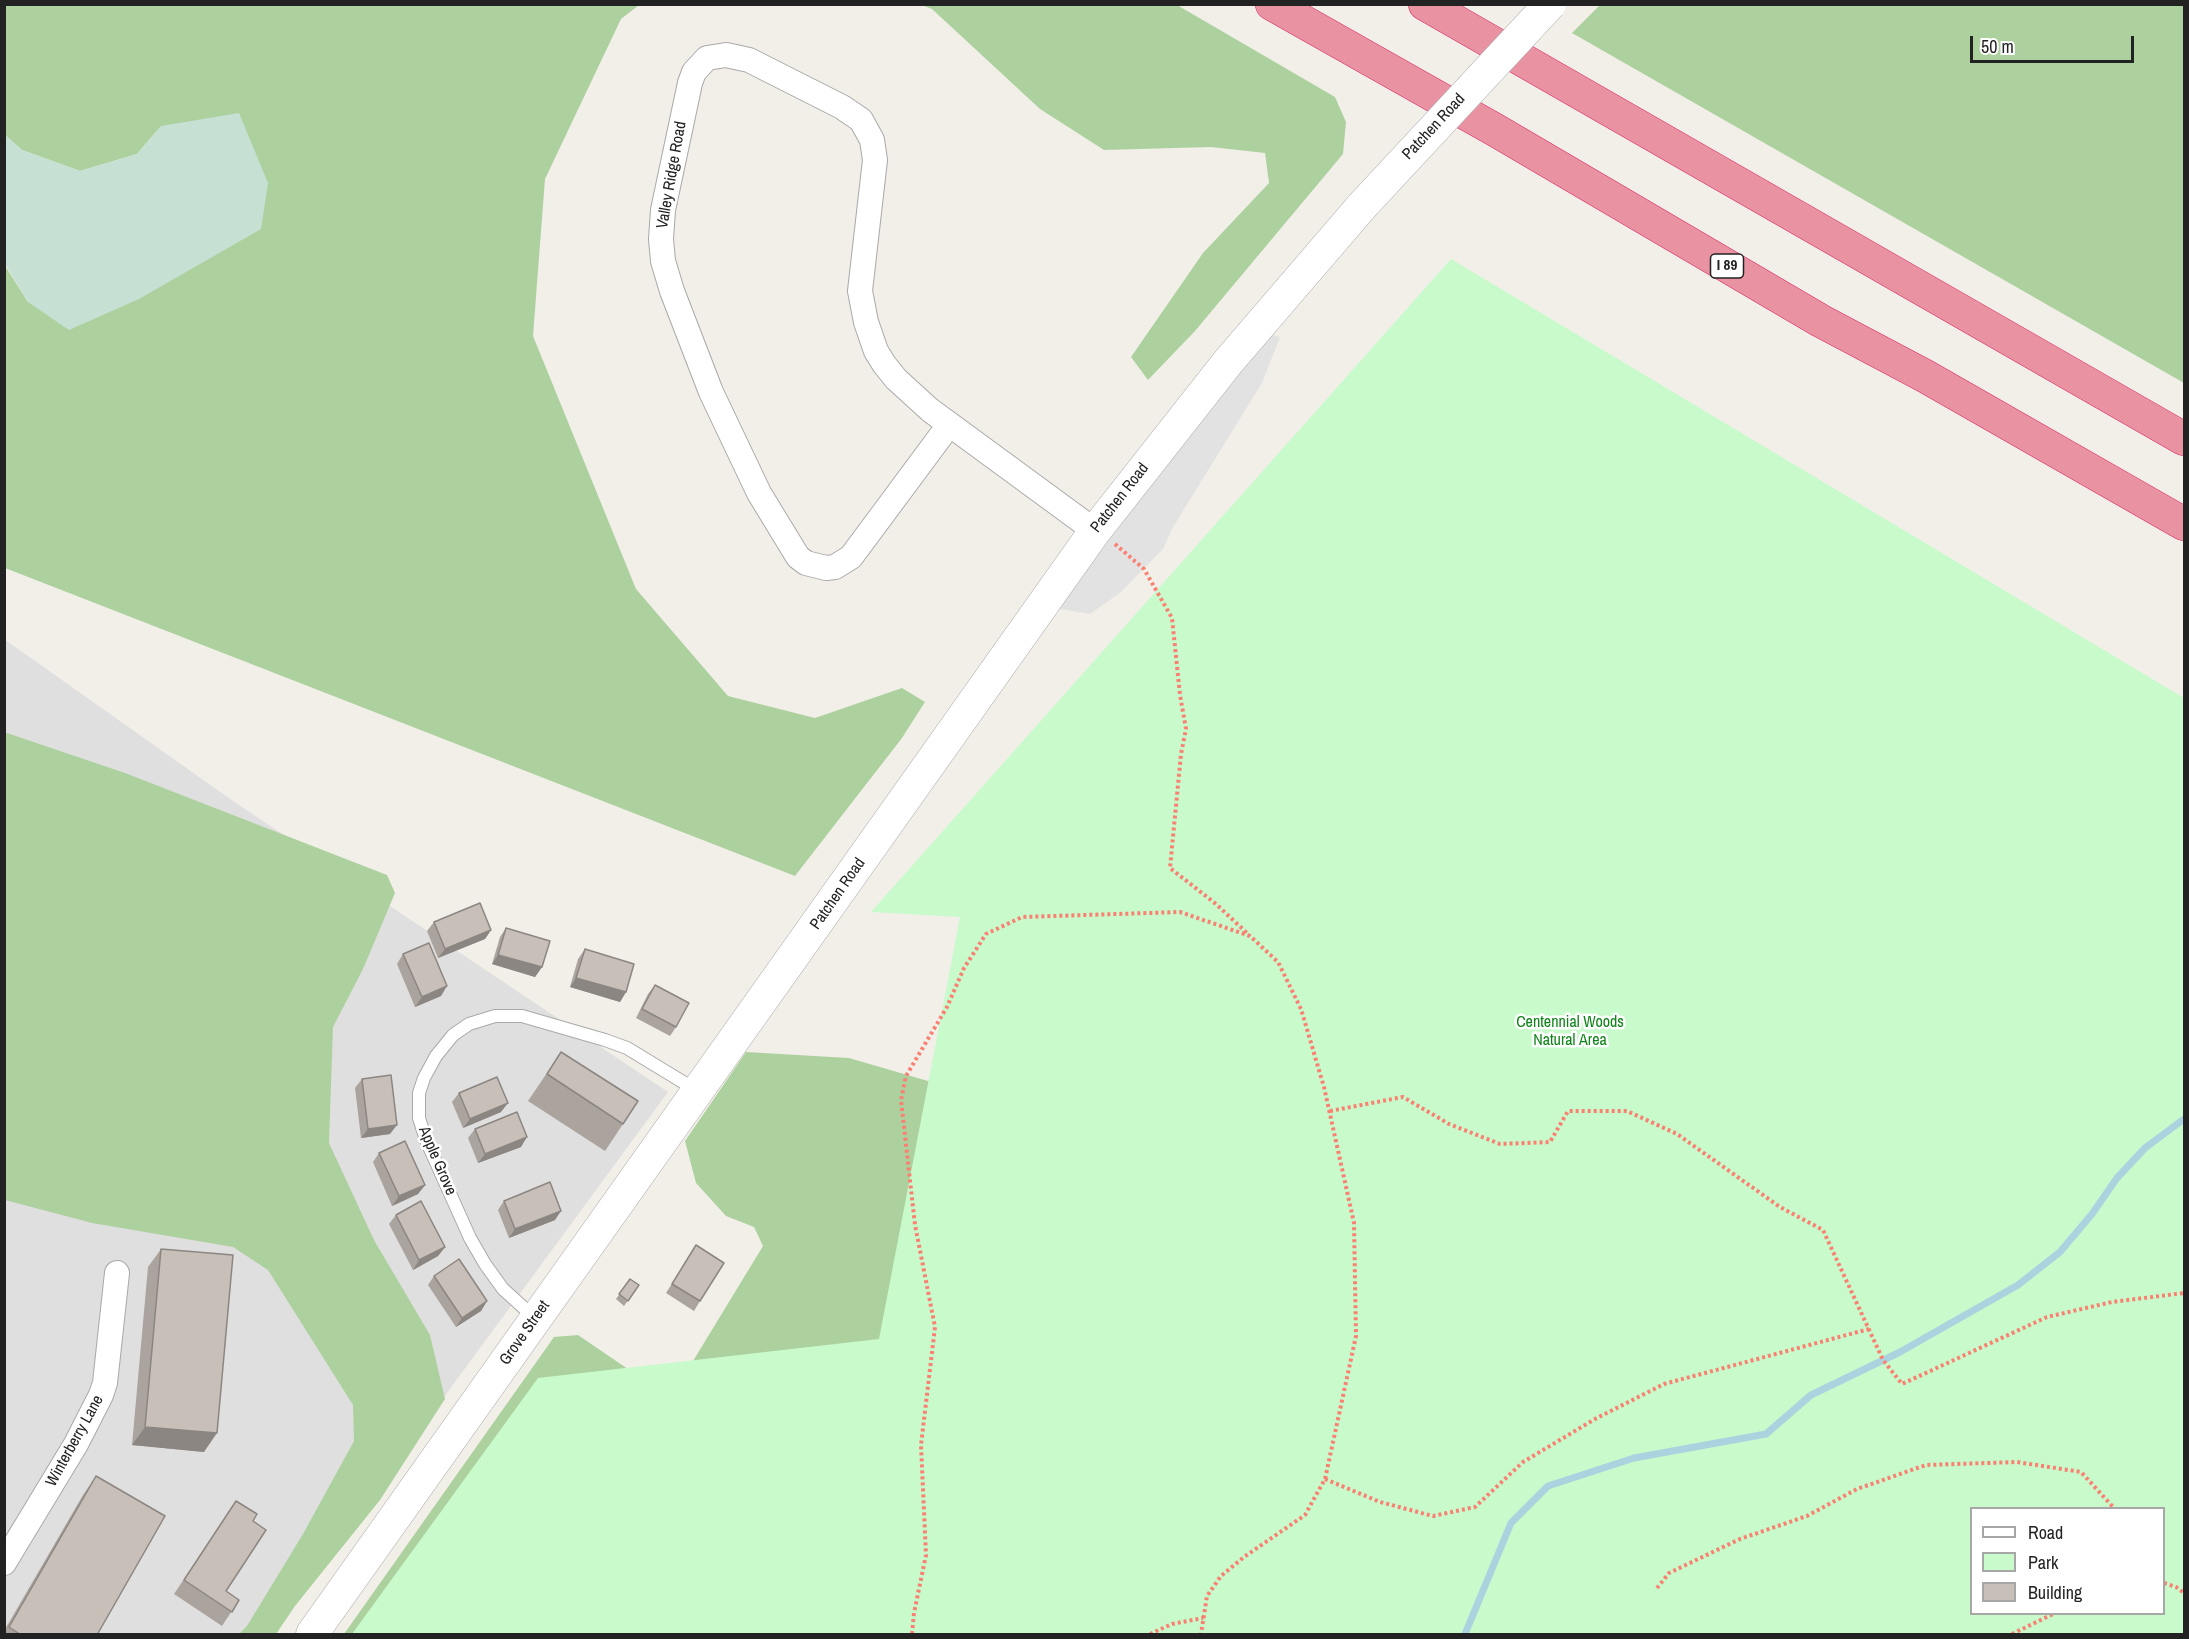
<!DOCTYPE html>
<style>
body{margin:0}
#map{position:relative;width:2189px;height:1639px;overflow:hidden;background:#f2efe9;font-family:"Archivo Narrow",sans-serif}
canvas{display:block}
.frame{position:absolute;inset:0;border:6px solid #222;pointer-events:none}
.legend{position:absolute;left:1970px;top:1507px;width:195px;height:108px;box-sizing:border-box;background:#fff;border:2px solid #a7a7a7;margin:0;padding:8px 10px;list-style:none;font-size:18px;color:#222}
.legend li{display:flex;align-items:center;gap:12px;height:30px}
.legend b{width:30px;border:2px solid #a7a7a7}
.scale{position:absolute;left:1970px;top:36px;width:164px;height:27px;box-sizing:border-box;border:3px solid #222;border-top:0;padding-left:8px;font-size:18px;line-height:21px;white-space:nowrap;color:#222;-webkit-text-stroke:4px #fff;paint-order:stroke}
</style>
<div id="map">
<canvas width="2189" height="1639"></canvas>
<div class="frame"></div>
<ul class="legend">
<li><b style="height:8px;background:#fff"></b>Road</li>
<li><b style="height:16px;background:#c8facc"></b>Park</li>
<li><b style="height:16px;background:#c7bfb8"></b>Building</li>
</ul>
<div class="scale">50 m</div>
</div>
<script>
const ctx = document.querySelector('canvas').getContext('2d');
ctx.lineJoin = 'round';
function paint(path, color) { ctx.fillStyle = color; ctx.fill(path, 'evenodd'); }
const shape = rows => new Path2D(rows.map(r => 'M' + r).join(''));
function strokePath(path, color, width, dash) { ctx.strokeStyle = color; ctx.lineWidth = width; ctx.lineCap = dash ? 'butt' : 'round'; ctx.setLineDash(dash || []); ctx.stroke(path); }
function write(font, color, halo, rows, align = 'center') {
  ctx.font = font + ' "Archivo Narrow",sans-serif'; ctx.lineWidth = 5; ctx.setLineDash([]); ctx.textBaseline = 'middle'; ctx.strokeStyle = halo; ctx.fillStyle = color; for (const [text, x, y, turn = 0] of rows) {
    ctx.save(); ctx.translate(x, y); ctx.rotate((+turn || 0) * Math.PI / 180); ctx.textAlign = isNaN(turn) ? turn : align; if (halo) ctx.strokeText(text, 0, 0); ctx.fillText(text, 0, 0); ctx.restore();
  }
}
paint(shape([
 [4,639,233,801,668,1092,270,1634,5,1634]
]), '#e0dfdf');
paint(shape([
 [1601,4,2184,5,2184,383,1572,33],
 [5,5,639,5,621,19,545,179,533,336,636,589,728,696,815,718,902,688,925,702,902,738,795,876,5,568,4,264,28,302,161,126,137,154,80,171,22,150,5,135],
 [922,5,1177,5,1335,97,1346,122,1343,154,1195,331,1148,380,1131,357,1203,253,1269,183,1265,153,1211,147,1104,150,1040,109,932,9],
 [4,732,125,773,387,875,395,893,363,969,333,1027,329,1143,374,1240,430,1335,445,1399,380,1500,295,1606,276,1634,239,1634,247,1626,303,1534,354,1441,353,1405,268,1270,233,1247,92,1223,5,1200],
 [746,1052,849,1058,1024,1109,1138,1634,344,1634,554,1337,578,1335,650,1384,679,1384,763,1246,754,1227,726,1216,696,1183,685,1141]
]), '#add19e');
paint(shape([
 [239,113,268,183,261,229,139,299,69,330,28,302,5,264,5,135,22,150,80,171,137,154,161,126]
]), '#c6e0d4');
paint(shape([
 [1451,259,2184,698,2184,1634,352,1634,538,1378,879,1339,960,917,871,912],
 [1972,1508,2164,1508,2164,1614,1972,1614]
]), '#c8facc');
paint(shape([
 [1270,334,1280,337,1262,383,1173,527,1163,549,1121,592,1090,614,1054,608]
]), '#e2e2e2');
strokePath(shape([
 [1465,1634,1511,1523,1548,1486,1634,1458,1766,1434,1811,1395,1900,1352,2018,1285,2060,1252,2092,1214,2117,1178,2145,1148,2184,1119]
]), '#aad3df', 7);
const service = shape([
 [535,1318,503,1289,485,1264,470,1238,426,1140,419,1118,419,1093,424,1078,436,1056,453,1035,469,1024,495,1016,522,1016,605,1040,627,1048,696,1090]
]);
const minor = shape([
 [949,425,851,557,835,567,826,568,806,563,798,557,759,493,711,392,672,291,663,261,661,239,663,210,690,83,694,72,707,58,726,55,749,60,842,107,861,120,872,140,875,160,860,291,866,322,876,351,884,364,896,379,930,410,1095,531],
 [4,1563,76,1444,101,1395,105,1383,117,1273]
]);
const tertiary = shape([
 [312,1634,1095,531,1228,362,1362,206]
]);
const motorway = shape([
 [1272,4,1497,131,1821,321,1925,376,2184,524],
 [1425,4,2184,439]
]);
strokePath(service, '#a9a9a9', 14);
strokePath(minor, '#a9a9a9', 26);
strokePath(tertiary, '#a9a9a9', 33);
strokePath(motorway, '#dc2a67', 34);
strokePath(shape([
 [1115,544,1144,569,1172,618,1180,695,1186,729,1181,754,1170,868,1216,904,1248,934],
 [1330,1111,1403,1097,1449,1124,1500,1144,1550,1142,1568,1111,1627,1111,1677,1134,1780,1207,1823,1230,1883,1360,1902,1384,2047,1317,2112,1302,2184,1293],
 [1325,1479,1380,1502,1433,1516,1475,1507,1523,1462,1595,1419,1664,1384,1869,1329],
 [2164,1583,2176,1587,2184,1593],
 [1657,1588,1669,1573,1740,1539,1807,1516,1857,1489,1926,1465,2017,1462,2081,1472,2114,1508],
 [912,1634,914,1613,926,1555,921,1445,935,1327,915,1225,901,1100,906,1076,947,1007,964,968,986,934,1022,917,1180,912,1250,936,1278,962,1301,1009,1324,1087,1354,1223,1356,1336,1325,1479,1305,1515,1244,1557,1221,1576,1207,1596,1201,1634],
 [1150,1634,1172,1624,1203,1618],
 [2012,1634,2053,1614]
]), '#fa8072', 4, [3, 3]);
strokePath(service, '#fff', 12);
strokePath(minor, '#fff', 24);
strokePath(tertiary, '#fff', 32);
strokePath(motorway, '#e892a2', 33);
const tertiaryBridge = shape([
 [1362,206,1550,4]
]);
strokePath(tertiaryBridge, '#a9a9a9', 33, []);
strokePath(tertiaryBridge, '#fff', 32);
paint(shape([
 [434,922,491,930,485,939,438,958,427,931],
 [506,928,542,967,535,977,492,964,500,937],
 [585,949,626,992,620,1002,570,987,578,959],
 [403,954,441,996,415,1007,397,964],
 [655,985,676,1027,670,1036,636,1018,648,994],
 [561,1052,623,1124,605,1151,528,1101],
 [362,1079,390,1134,361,1138,355,1088],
 [459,1093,501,1112,463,1128,452,1102],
 [475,1129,521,1147,478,1163,468,1138],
 [379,1153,425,1185,418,1194,392,1206,373,1162],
 [504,1201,555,1220,509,1238,498,1210],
 [396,1215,445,1247,438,1256,413,1270,389,1224],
 [696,1245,700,1301,694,1311,666,1293],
 [161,1249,204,1452,132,1445,148,1267],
 [434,1276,487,1301,481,1311,456,1327,428,1285],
 [630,1279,639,1285,624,1306,616,1299],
 [96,1476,97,1635,4,1635,4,1631,83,1495],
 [236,1501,226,1591,239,1600,222,1626,174,1594]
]), '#aba49e');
paint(shape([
 [491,930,485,939,438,958,445,949],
 [498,955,542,967,535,977,492,964],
 [576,978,626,992,620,1002,570,987],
 [447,986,441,996,415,1007,422,997],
 [508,1103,501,1112,463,1128,470,1119],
 [397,1125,390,1134,361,1138,368,1129],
 [527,1137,521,1147,478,1163,485,1154],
 [425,1185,418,1194,392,1206,399,1196],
 [561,1211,555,1220,509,1238,515,1229],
 [445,1247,438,1256,413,1270,419,1260],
 [487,1301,481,1311,456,1327,462,1318],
 [145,1427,217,1433,204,1452,132,1445]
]), '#8b8681');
const building = shape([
 [480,903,491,930,445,949,434,922,480,903],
 [506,928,550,941,542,967,498,955,506,928],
 [429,943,447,986,422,997,403,954,429,943],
 [585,949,634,964,626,992,576,978,585,949],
 [655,985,689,1003,676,1027,642,1009,655,985],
 [561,1052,638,1101,623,1124,547,1074,561,1052],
 [391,1075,397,1125,368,1129,362,1079,391,1075],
 [497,1077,508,1103,470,1119,459,1093,497,1077],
 [517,1112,527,1137,485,1154,475,1129,517,1112],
 [405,1141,425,1185,399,1196,379,1153,405,1141],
 [550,1182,561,1211,515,1229,504,1201,550,1182],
 [421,1201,445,1247,419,1260,396,1215,421,1201],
 [696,1245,724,1263,700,1301,672,1284,696,1245],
 [161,1249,233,1255,217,1433,145,1427,161,1249],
 [459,1259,487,1301,462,1318,434,1276,459,1259],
 [630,1279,639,1285,628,1301,619,1294,630,1279],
 [96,1476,165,1516,97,1635,21,1635,9,1627,96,1476],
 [236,1501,257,1514,253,1521,266,1530,226,1591,239,1600,232,1612,184,1580,236,1501]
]);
paint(building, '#c7bfb8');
strokePath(building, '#8b8681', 1.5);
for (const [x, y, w] of [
 [1727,266,33]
]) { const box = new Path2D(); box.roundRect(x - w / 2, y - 12, w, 24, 4.5); ctx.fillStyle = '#fff'; ctx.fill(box); strokePath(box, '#222', 1.5); }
write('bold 15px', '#222', null, [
 ["I 89",1727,266]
]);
write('16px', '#222', '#fff', [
 ["Patchen Road",1434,127,-47],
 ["Valley Ridge Road",672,175,-80],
 ["Patchen Road",1120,498,-52],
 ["Patchen Road",838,894,-55],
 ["Apple Grove",437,1161,67],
 ["Grove Street",525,1333,-55],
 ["Winterberry Lane",75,1441,-61]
]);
write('16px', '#0c8416', '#fff', [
 ["Centennial Woods",1570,1023],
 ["Natural Area",1570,1041]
]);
</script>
